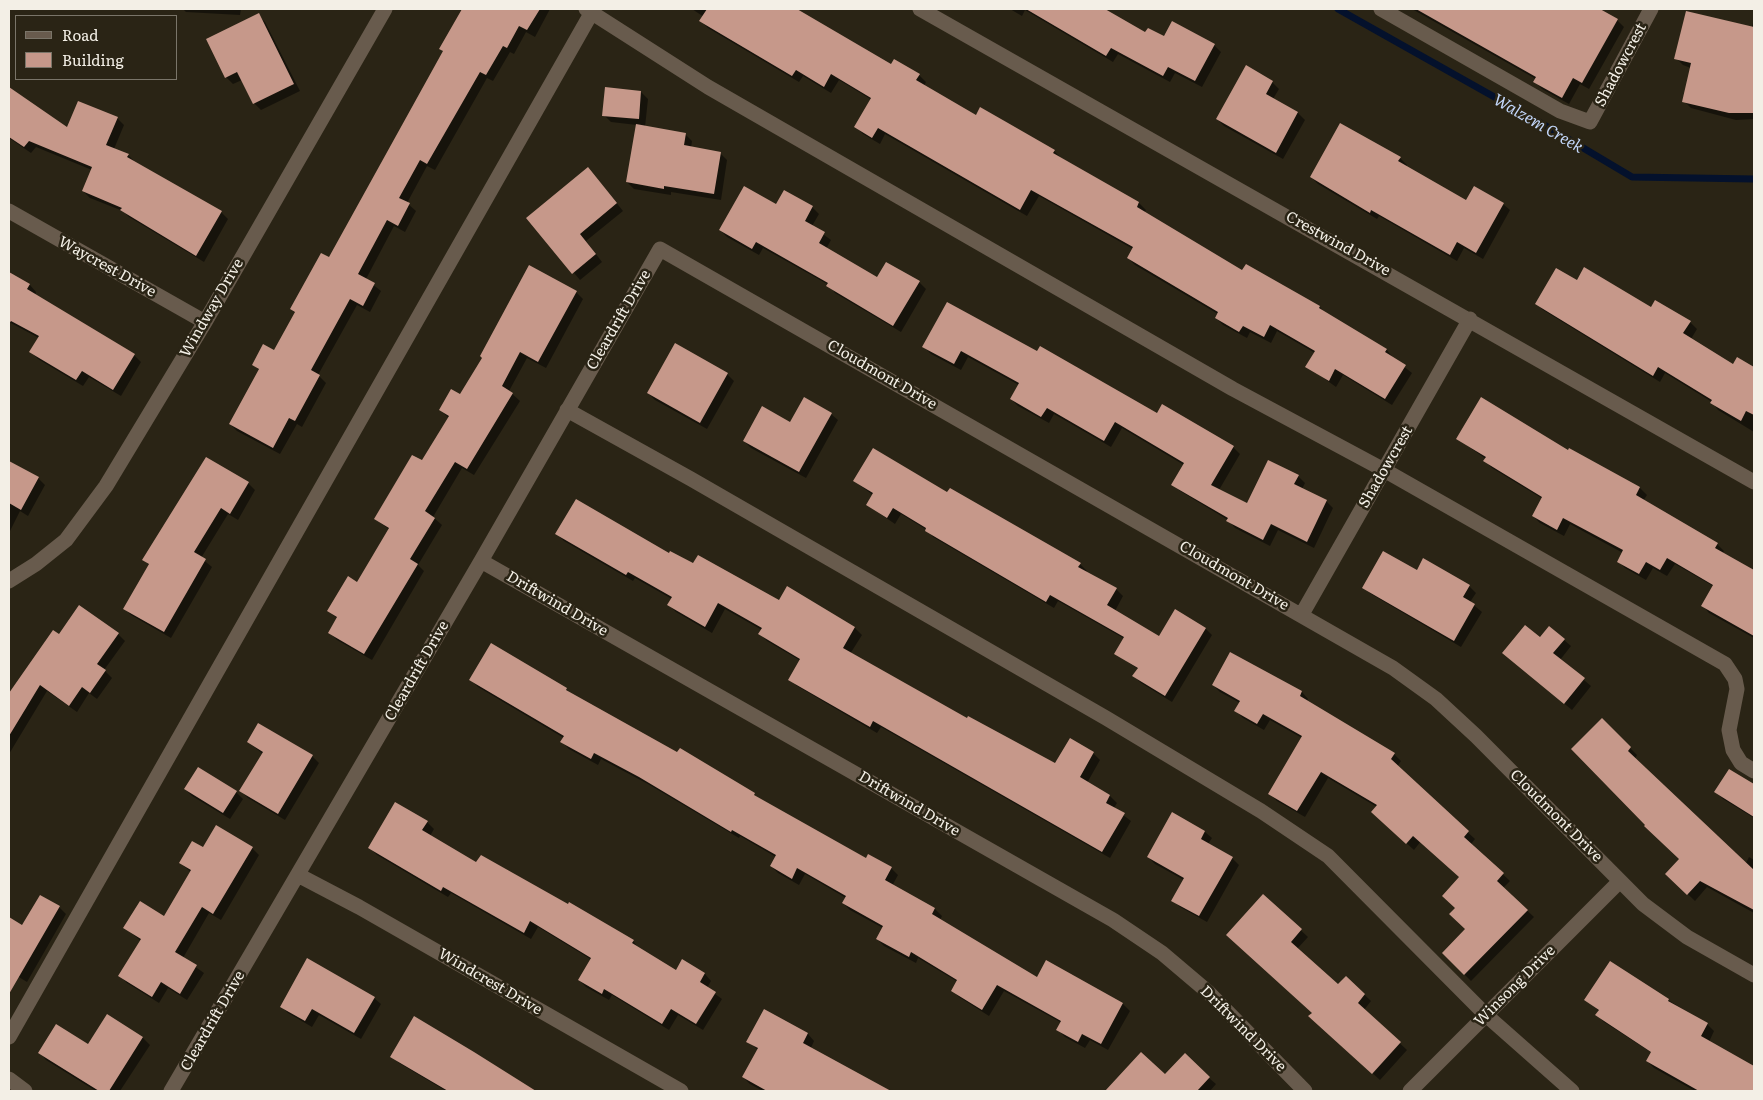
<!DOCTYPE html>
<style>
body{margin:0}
#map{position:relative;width:1763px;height:1100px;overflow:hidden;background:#2a2415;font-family:Literata,serif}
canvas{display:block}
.frame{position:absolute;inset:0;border:10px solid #f3efe6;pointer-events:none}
.legend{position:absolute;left:15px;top:15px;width:162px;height:65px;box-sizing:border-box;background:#2a2415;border:1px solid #7a7569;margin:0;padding:6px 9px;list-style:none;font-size:15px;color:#f3efe6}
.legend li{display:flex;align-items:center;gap:10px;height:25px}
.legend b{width:25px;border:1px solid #7a7569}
</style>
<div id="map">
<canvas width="1763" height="1100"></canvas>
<div class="frame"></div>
<ul class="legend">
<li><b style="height:6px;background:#685b4d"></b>Road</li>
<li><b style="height:14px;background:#c6988a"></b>Building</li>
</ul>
</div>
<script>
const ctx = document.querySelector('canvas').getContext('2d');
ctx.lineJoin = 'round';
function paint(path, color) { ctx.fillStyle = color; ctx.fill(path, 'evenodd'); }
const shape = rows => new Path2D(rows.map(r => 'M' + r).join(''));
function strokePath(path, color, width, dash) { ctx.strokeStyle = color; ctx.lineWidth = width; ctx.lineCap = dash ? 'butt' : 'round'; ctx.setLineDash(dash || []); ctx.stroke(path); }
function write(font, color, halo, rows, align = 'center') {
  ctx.font = font + ' Literata,serif'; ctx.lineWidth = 5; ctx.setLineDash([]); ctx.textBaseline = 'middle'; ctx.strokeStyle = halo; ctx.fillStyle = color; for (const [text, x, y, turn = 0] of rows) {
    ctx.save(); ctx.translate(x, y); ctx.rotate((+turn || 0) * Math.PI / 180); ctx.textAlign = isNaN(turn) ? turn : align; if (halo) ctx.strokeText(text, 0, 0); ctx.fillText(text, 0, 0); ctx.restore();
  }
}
paint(shape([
 [183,9,241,9,240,15,186,12],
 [464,9,550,9,535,37,526,32,514,54,510,52,493,81,487,78,435,170,427,166,407,203,416,211,405,232,394,226,366,279,381,291,370,312,357,305,318,375,326,383,302,427,297,424,280,454,237,431,230,424,259,370,253,364,275,352,296,314,291,309,329,259,444,52,441,49],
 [692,9,785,9,891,66,919,75,926,82,924,86,976,116,1054,151,1061,158,1139,203,1146,210,1144,213,1243,271,1246,265,1320,307,1326,314,1387,350,1393,358,1412,373,1392,405,1343,375,1336,387,1307,366,1315,353,1277,331,1271,343,1250,332,1247,338,1223,325,1216,318,1218,314,1135,265,1128,258,1133,249,1039,196,1027,216,885,134,880,144,863,134,856,127,872,100,839,80,831,93,803,76,799,82,708,28,701,21,704,17],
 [1010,9,1103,9,1146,34,1214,45,1221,52,1202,87,1175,73,1170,82,1118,54,1113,62,1025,10,1022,16],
 [1412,9,1597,9,1617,20,1624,27,1589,89,1580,84,1569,104,1542,89,1535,82,1536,79],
 [258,15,265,22,300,91,261,110,254,103,242,80,233,84,226,77],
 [1754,19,1754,119,1736,120,1691,108,1684,101,1691,68,1683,65,1676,58,1752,27],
 [1272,82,1279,89,1273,99,1298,113,1305,120,1283,159,1224,126,1217,119],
 [9,89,68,129,117,118,124,125,114,149,128,155,135,162,221,212,228,219,204,262,129,217,123,211,90,198,83,191,92,170,36,147,31,153,9,138],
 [641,92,648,99,645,127,685,134,692,141,691,148,720,153,727,160,721,200,671,192,671,195,634,189,627,182,637,125,611,122,604,115],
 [1400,158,1407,165,1406,167,1467,202,1503,204,1510,210,1483,259,1464,248,1457,261,1379,216,1377,219,1318,184,1311,177],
 [595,176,623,211,586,241,602,262,580,280,528,218],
 [785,192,812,207,819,214,812,226,831,240,826,249,878,279,919,282,926,289,901,332,835,293,829,285,763,248,759,255,727,237,720,230,777,206],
 [9,274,30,285,36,292,35,295,134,355,141,362,121,396,89,377,83,386,38,359,31,352,39,338,9,322],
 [1577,282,1690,322,1697,329,1691,339,1734,365,1738,358,1754,368,1754,432,1718,410,1712,402,1665,373,1660,382,1543,310,1536,303],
 [576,292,583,299,546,368,527,358,509,391,520,401,474,475,462,468,433,517,442,525,418,565,424,571,372,660,337,640,330,633,338,619,328,611,358,583,390,530,375,519,422,462,449,418,440,410,460,396],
 [924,347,1037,353,1157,414,1163,405,1233,447,1240,454,1219,490,1247,505,1298,476,1305,483,1302,489,1326,501,1333,508,1314,548,1278,530,1270,546,1235,528,1228,520,1180,491,1173,484,1184,465,1122,428,1111,447,1054,414,1049,423,1018,406,1011,399,1019,385,968,357,961,370,931,354],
 [727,374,734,381,707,429,655,400,648,393],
 [831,414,838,420,806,478,751,448,744,441,791,424],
 [1458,439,1568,451,1569,450,1640,488,1647,495,1643,501,1717,544,1724,551,1722,554,1754,571,1754,638,1709,613,1703,606,1713,586,1675,564,1667,576,1653,568,1646,580,1625,568,1618,561,1623,553,1570,524,1564,536,1540,523,1533,516,1543,499,1492,468,1485,461,1486,459],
 [206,458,248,483,255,490,238,520,228,514,201,558,212,567,171,638,131,615,124,608,149,565,144,560],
 [9,463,38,478,45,485,28,516,20,511,9,533],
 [854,481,948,494,1080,564,1087,571,1086,572,1116,589,1123,596,1115,611,1160,637,1205,628,1212,635,1172,702,1141,683,1134,676,1138,669,1116,654,1125,639,1058,601,1054,608,933,537,927,530,901,514,895,524,867,505,873,495],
 [557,534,670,555,779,601,787,587,855,628,862,635,850,654,967,720,1055,765,1070,740,1093,753,1100,760,1087,783,1110,796,1117,803,1114,808,1131,821,1110,858,881,727,877,733,797,686,790,680,801,661,767,641,760,634,762,630,725,609,712,633,676,612,669,605,672,599,635,578,633,581,564,541],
 [1417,572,1469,586,1476,593,1470,602,1482,612,1461,647,1371,594,1364,588],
 [53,631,59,636,118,634,125,641,104,670,112,678,97,699,89,693,77,712,47,691,9,754,9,695],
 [1540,638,1564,640,1571,646,1560,660,1591,686,1572,710,1503,653],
 [1231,654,1302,692,1308,699,1307,702,1394,754,1401,761,1397,767,1475,839,1471,844,1510,881,1503,888,1534,917,1471,981,1443,953,1467,929,1457,908,1460,877,1421,841,1414,850,1380,819,1377,807,1328,778,1305,817,1277,801,1270,794,1302,738,1270,720,1264,730,1243,718,1236,711,1240,703,1220,692,1213,685],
 [471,680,566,689,572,695,867,859,891,868,898,875,892,886,935,909,942,916,940,920,1037,978,1046,962,1123,1004,1130,1011,1108,1050,1090,1040,1085,1048,1065,1037,1058,1030,1062,1023,1004,991,989,1016,959,997,952,990,958,982,918,958,916,963,884,946,877,939,883,928,850,910,843,903,846,898,805,874,799,885,778,873,771,866,776,857,740,836,739,838,648,784,601,759,598,765,569,749,562,742,564,738,478,687],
 [1602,720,1637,755,1635,759,1746,863,1749,857,1754,860,1754,913,1707,887,1695,901,1666,873,1680,859],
 [248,742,312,756,319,763,285,820,248,798,241,791,263,754],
 [1730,771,1754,786,1754,818,1723,799,1716,792],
 [185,789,236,792,243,799,230,819,192,796],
 [427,822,434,829,430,836,477,864,633,941,639,949,676,972,683,961,705,974,711,981,707,988,722,999,703,1030,678,1015,669,1030,612,995,609,1000,586,987,579,980,592,960,538,927,531,939,451,893,448,897,377,855,370,848],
 [1205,832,1212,838,1208,844,1232,858,1239,865,1207,922,1180,907,1173,900,1184,880,1155,864,1148,857],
 [252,848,259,855,221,920,209,913,183,958,204,973,187,1000,168,988,159,1003,127,983,120,976,141,941,125,928,165,918,191,872,180,863,203,849],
 [1263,895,1308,937,1297,949,1338,986,1346,977,1371,1001,1364,1010,1407,1050,1380,1080,1317,1023],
 [59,907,66,914,27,982,9,971,9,919,23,927],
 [374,998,381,1004,361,1039,319,1015,312,1027,288,1013,281,1006],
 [1586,1000,1668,1000,1707,1024,1714,1031,1709,1042,1754,1067,1754,1091,1733,1091,1727,1088,1725,1091,1695,1091,1654,1068,1647,1061,1652,1053,1604,1022,1597,1015,1599,1011],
 [765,1011,808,1034,814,1041,811,1048,888,1091,763,1091,750,1084,743,1077,758,1050,748,1041],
 [107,1016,143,1038,150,1045,120,1091,96,1091,46,1060,40,1053,89,1045],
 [414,1018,534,1091,446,1091,399,1063,392,1056],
 [1165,1076,1209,1078,1216,1084,1210,1091,1120,1091,1113,1085]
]), '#0007');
strokePath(shape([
 [1338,9,1553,130,1632,177,1754,179]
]), '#04112c', 7);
paint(shape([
 [462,9,540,9,527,30,519,26,507,48,503,46,486,75,480,72,427,164,420,160,399,198,410,203,398,226,387,220,358,274,375,283,363,306,350,299,311,370,320,375,295,421,289,418,273,448,229,424,259,369,252,365,263,344,274,350,295,312,290,309,321,253,329,257,443,51,439,49],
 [707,9,797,9,891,64,894,59,920,74,916,80,976,115,980,107,1008,123,1055,150,1053,153,1139,202,1137,207,1242,270,1246,264,1320,306,1319,308,1387,349,1385,352,1406,365,1385,399,1335,369,1329,381,1305,367,1315,351,1270,325,1264,337,1243,326,1239,332,1215,318,1218,312,1127,258,1133,247,1031,190,1020,210,878,128,872,138,854,127,871,98,831,74,824,87,796,70,792,76,699,21],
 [1026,9,1105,9,1145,32,1148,28,1164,36,1172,21,1215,44,1195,81,1168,67,1163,76,1111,48,1106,56],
 [1416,9,1600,9,1618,19,1582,83,1573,78,1562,98,1533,82,1536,77],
 [1686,11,1754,27,1754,113,1729,113,1682,102,1691,63,1674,59],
 [259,13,294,84,253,104,237,72,225,78,206,39],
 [1246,65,1273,81,1266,94,1298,112,1276,153,1216,119],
 [9,87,67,127,78,101,118,117,106,145,129,154,127,157,222,211,196,256,120,210,122,208,82,191,92,167,29,141,24,147,9,137],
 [605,87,641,91,639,119,602,116],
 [1340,123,1401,157,1398,161,1466,200,1474,186,1504,203,1476,253,1457,242,1450,255,1371,210,1370,213,1310,177],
 [636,124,686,133,684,145,721,152,714,194,664,186,664,189,626,182],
 [588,167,617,203,580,234,596,254,572,274,526,218],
 [744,186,776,204,784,190,813,206,805,221,825,232,819,243,877,277,886,262,920,281,893,326,826,286,828,283,756,242,752,249,719,230],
 [529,265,577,291,538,362,520,352,502,386,513,393,467,469,455,462,425,511,435,518,410,559,418,564,364,654,328,633,337,617,327,611,348,576,357,582,389,528,374,519,412,455,422,460,449,416,439,410,451,389,460,394,482,358,480,356],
 [1584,267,1651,307,1655,300,1691,321,1683,333,1733,364,1737,357,1754,367,1754,415,1746,411,1741,421,1710,403,1712,400,1658,367,1653,376,1535,304,1556,268,1577,280],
 [9,272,30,284,27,289,135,354,113,390,82,371,76,380,29,352,39,336,11,321,9,324],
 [947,302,1037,351,1040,346,1157,413,1162,404,1234,446,1211,485,1247,503,1268,460,1299,475,1294,484,1327,500,1307,542,1271,524,1263,540,1226,521,1228,518,1171,485,1184,463,1115,422,1104,441,1047,408,1041,417,1010,399,1019,383,961,351,954,364,922,347],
 [675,343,728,373,700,423,647,393],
 [804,397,832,413,799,472,743,441,762,406,790,422],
 [1481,397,1568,450,1569,448,1640,487,1636,495,1718,543,1715,548,1754,570,1754,636,1701,606,1713,585,1667,558,1660,570,1646,562,1639,574,1617,562,1623,550,1563,518,1557,530,1532,516,1542,497,1483,461,1486,457,1456,439],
 [873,448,947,492,950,488,1081,563,1078,567,1117,588,1107,605,1159,636,1175,609,1206,628,1165,696,1132,676,1138,668,1114,654,1124,637,1050,595,1046,602,925,531,926,528,893,508,887,518,866,505,873,493,853,481],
 [206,457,249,482,230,514,221,508,194,552,206,559,164,632,123,609,149,564,142,560],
 [9,461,39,477,21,510,9,503],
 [576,499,669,553,670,551,693,563,698,555,779,600,787,586,855,627,843,648,967,718,968,716,1055,763,1070,738,1094,752,1080,777,1110,795,1106,803,1125,813,1102,852,873,721,870,727,788,680,800,659,758,634,762,628,718,603,705,627,667,605,672,597,628,572,626,575,555,534],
 [1383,551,1417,570,1423,558,1470,585,1463,597,1475,604,1454,641,1362,588],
 [79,605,119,633,97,664,106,670,90,693,82,687,69,706,40,685,9,736,9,693,53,630,59,634],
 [1525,625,1540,637,1549,626,1565,639,1553,653,1585,678,1564,704,1502,653],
 [491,643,567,688,566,690,677,752,680,748,755,793,754,795,866,858,868,854,892,867,885,880,935,908,932,914,1037,977,1046,960,1123,1003,1101,1044,1082,1034,1078,1042,1056,1030,1061,1021,997,985,982,1010,951,991,957,980,911,952,909,957,876,939,883,926,842,903,846,896,797,868,792,879,770,866,776,855,732,830,731,832,639,777,594,753,591,759,560,742,564,736,469,680],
 [1230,652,1302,691,1300,696,1395,753,1391,759,1469,831,1464,837,1504,873,1497,881,1528,910,1464,975,1442,953,1465,929,1449,914,1455,908,1442,896,1459,877,1413,836,1406,844,1371,812,1377,805,1321,772,1297,811,1268,794,1302,736,1263,714,1257,724,1234,711,1240,701,1212,685],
 [1602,718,1631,747,1628,751,1754,870,1754,910,1700,881,1687,895,1665,874,1679,859,1644,826,1645,825,1571,749],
 [258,723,313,755,278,814,239,791,263,752,247,742],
 [198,767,237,791,223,813,184,789],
 [1729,769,1754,784,1754,817,1714,792],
 [395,802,428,821,422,830,476,862,481,855,568,904,569,902,634,940,632,943,676,970,682,959,705,973,700,982,716,992,696,1024,671,1009,662,1024,604,989,602,994,578,980,591,958,530,921,524,933,443,887,441,891,368,848],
 [1172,812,1205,831,1201,839,1233,857,1199,916,1171,901,1184,878,1147,857],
 [216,825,253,847,213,914,202,907,175,952,197,965,180,994,161,982,152,997,118,976,141,939,123,928,140,901,164,916,191,870,179,863,192,841,203,847],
 [1263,894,1302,929,1291,942,1338,984,1346,976,1365,994,1358,1003,1401,1042,1372,1074,1308,1016,1312,1013,1226,935],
 [40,895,60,906,9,994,9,917,22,925],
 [307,958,375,997,354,1033,312,1009,305,1021,280,1007],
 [1610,961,1669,999,1668,1001,1708,1023,1701,1036,1754,1066,1754,1091,1699,1091,1646,1061,1651,1052,1595,1015,1599,1010,1584,1000],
 [764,1009,808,1033,803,1043,891,1091,767,1091,742,1077,758,1048,746,1042],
 [107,1014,143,1037,109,1091,99,1091,38,1053,56,1024,88,1044],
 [414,1016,474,1052,536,1091,448,1091,390,1057],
 [1141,1052,1165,1074,1185,1053,1210,1077,1197,1091,1105,1091]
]), '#c6988a');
strokePath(shape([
 [586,9,708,87,1233,389,1384,470,1725,664,1735,679,1737,689,1729,730,1733,750,1741,763,1754,771],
 [920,9,1754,482],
 [1381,9,1560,111,1590,122,1651,9],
 [9,211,205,322],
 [567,410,691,479,1106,718,1261,811,1328,856,1486,1015,1572,1091],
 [481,561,1113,920,1162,953,1208,992,1305,1091],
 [9,581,36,564,66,540,106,486,205,322,385,9],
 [1302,614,1470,319],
 [298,875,359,907,681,1091],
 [9,1037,592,12],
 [9,1079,25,1091],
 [171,1091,481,561,660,249,1393,668,1436,699,1476,736,1643,904,1687,937,1754,975],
 [1410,1091,1620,881]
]), '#685b4d', 15);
write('15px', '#f3efe6', '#2a2415', [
 ["Shadowcrest",1621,65,-62],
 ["Crestwind Drive",1338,244,29],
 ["Waycrest Drive",107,267,29],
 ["Windway Drive",212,308,-60],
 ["Cleardrift Drive",619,320,-60],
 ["Cloudmont Drive",882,375,30],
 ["Shadowcrest",1386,467,-60],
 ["Cloudmont Drive",1234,576,30],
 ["Driftwind Drive",557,604,30],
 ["Cleardrift Drive",417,671,-60],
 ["Driftwind Drive",909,804,30],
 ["Cloudmont Drive",1556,816,45],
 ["Windcrest Drive",490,982,30],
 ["Winsong Drive",1515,986,-45],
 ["Cleardrift Drive",213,1021,-60],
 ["Driftwind Drive",1243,1029,45]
]);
write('italic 16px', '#c3d7fa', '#2a2415', [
 ["Walzem Creek",1538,124,30]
]);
</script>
